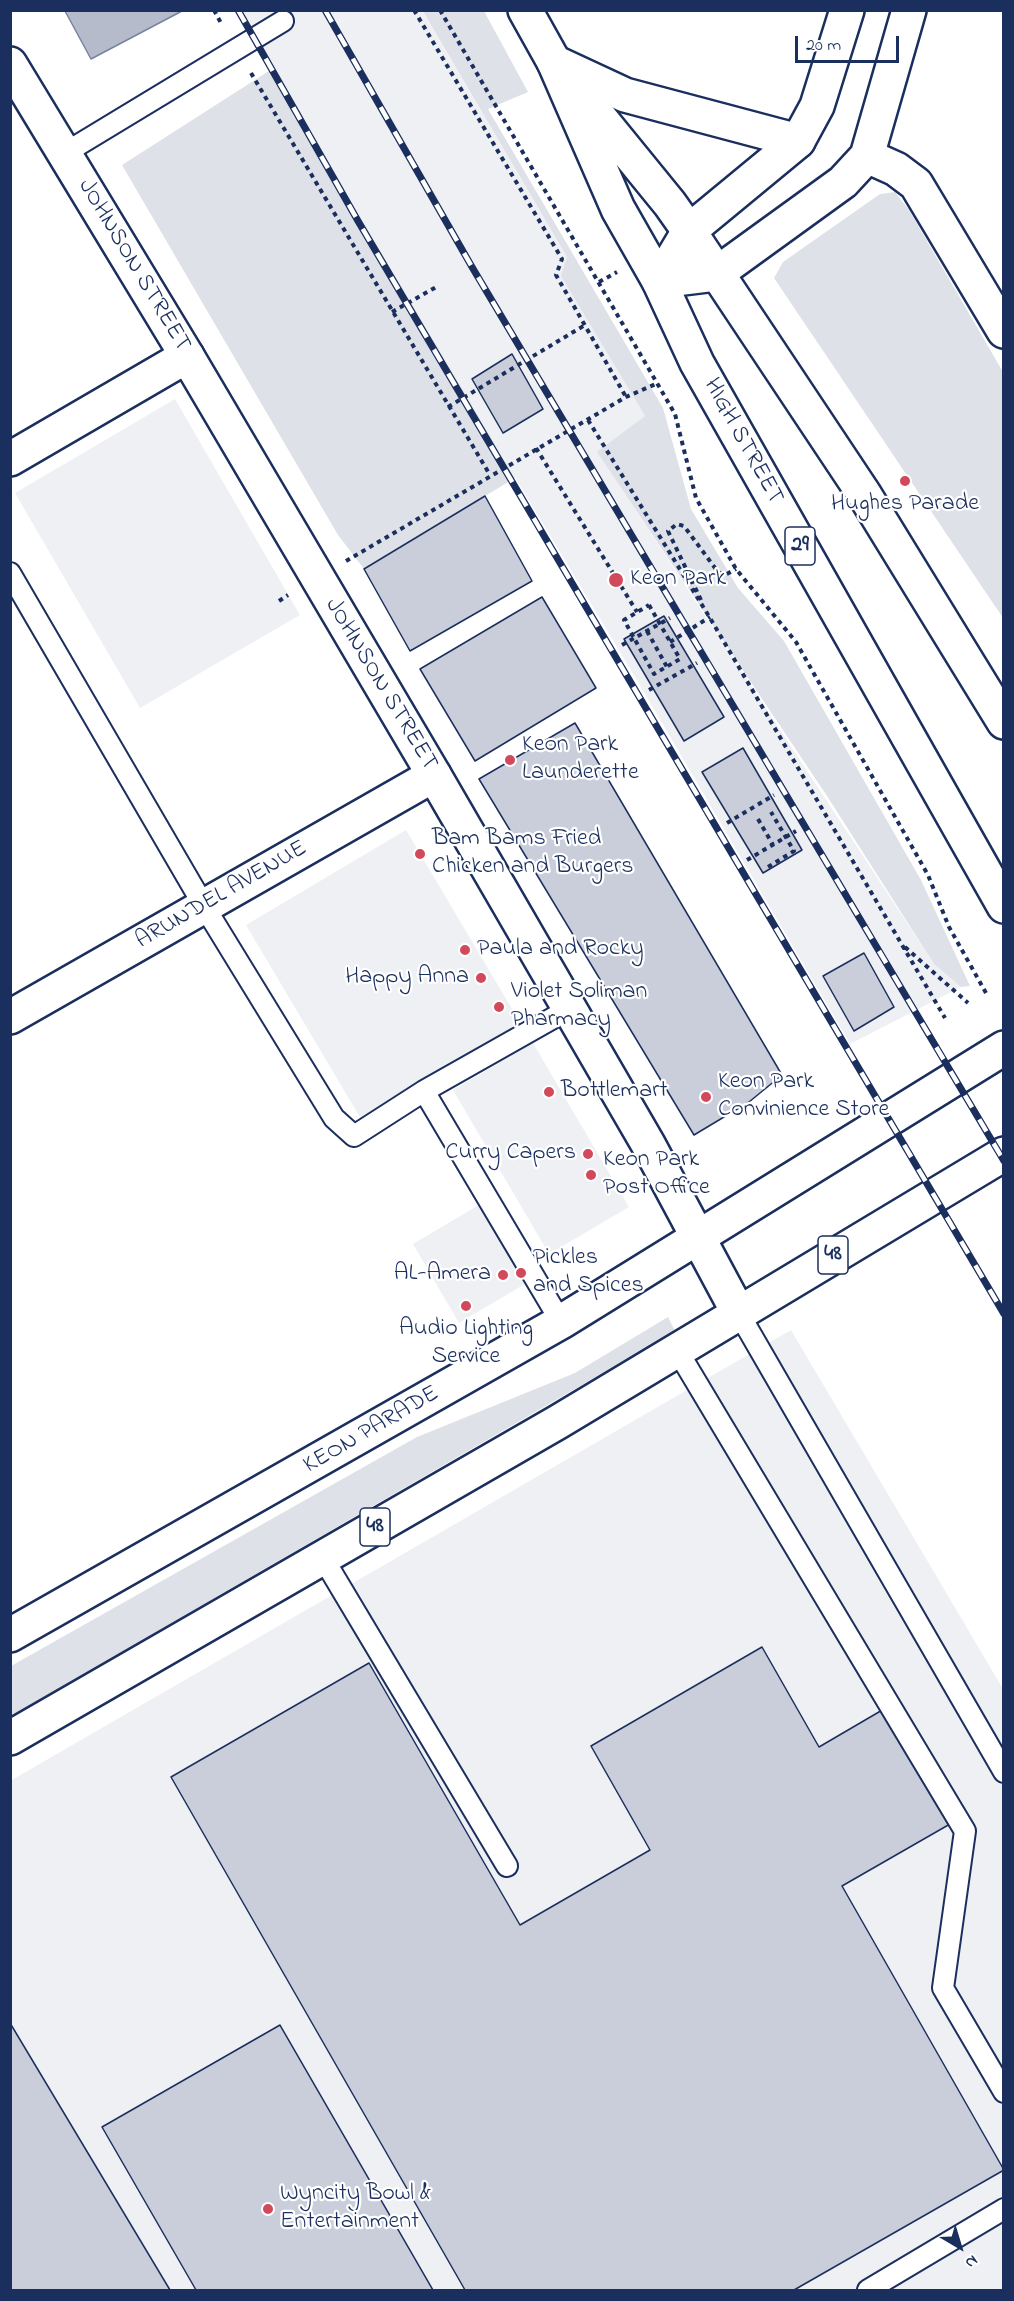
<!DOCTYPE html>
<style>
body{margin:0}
#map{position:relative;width:1014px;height:2301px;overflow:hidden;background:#fff;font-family:"Indie Flower",sans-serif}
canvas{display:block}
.frame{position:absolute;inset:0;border:12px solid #1b2f5e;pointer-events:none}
.north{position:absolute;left:930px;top:2217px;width:60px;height:60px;-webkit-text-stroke:4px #fff;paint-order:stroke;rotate:142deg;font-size:16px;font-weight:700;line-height:24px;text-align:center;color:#1b2f5e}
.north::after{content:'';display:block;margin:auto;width:21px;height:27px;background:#1b2f5e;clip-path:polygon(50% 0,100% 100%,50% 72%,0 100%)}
.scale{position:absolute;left:795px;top:36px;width:104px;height:27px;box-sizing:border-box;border:3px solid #1b2f5e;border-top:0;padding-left:8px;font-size:18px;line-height:21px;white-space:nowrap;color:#1b2f5e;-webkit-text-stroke:4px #fff;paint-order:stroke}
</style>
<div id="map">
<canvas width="1014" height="2301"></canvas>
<div class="frame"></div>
<div class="north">N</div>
<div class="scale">20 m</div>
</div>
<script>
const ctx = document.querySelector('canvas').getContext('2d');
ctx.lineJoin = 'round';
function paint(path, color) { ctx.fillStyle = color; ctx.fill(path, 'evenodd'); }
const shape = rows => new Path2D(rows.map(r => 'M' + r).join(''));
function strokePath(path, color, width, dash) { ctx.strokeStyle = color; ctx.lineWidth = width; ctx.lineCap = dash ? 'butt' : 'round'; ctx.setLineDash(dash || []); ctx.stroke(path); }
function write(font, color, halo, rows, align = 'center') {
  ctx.font = font + ' "Indie Flower",sans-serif'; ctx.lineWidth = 4.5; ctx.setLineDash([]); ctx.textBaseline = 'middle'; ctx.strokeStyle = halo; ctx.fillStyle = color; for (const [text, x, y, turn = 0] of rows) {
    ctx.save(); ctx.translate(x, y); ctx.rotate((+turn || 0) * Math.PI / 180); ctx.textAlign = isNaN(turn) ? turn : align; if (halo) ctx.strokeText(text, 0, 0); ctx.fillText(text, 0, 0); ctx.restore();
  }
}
paint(shape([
 [239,11,422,11,567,257,562,276,645,416,598,453,934,964,961,987,850,1044,638,682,316,146],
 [175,399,300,615,140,708,15,493],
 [406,830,521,1024,361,1119,246,925],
 [533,1043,629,1207,549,1254,453,1090],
 [494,1196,540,1275,459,1323,413,1244],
 [791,1330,1003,1689,1003,2290,11,2290,10,1781]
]), '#eff0f4');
paint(shape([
 [422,10,484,11,528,92,488,109,663,408,691,509,738,588,784,641,921,880,970,986,961,987,934,964,827,796,597,452,645,416,561,276,567,257],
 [272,69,515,478,364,569,338,535,122,165],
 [895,192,909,210,1003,372,1003,618,774,278,783,262,880,194],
 [668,1317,675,1331,11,1716,11,1666,417,1437,575,1373]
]), '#dee1e7');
const water = shape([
 [65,11,182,11,91,59,65,11]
]);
paint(water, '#b5bbca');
strokePath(water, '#77839f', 1.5);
const building = shape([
 [512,354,543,409,503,433,472,379,512,354],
 [485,496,532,581,410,651,364,569,485,496],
 [542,597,596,688,475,761,420,669,542,597],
 [664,616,724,717,684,741,624,639,664,616],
 [575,723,782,1075,749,1102,694,1135,479,779,575,723],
 [743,748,802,850,763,873,702,772,743,748],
 [864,953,894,1007,854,1031,823,976,864,953],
 [762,1647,819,1747,884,1709,950,1824,842,1886,1004,2170,794,2290,465,2290,171,1777,369,1663,520,1925,650,1850,591,1746,762,1647],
 [10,2023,170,2290,10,2290,10,2023],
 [280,2025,433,2290,196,2290,102,2127,280,2025]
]);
paint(building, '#caceda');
strokePath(building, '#1b2f5e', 1.5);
const lane = shape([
 [65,153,283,21],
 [10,573,204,906,334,1118,354,1136,424,1091,569,1009],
 [424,1091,561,1322],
 [738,1312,1004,1772],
 [677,1350,965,1831,943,1988,1004,2092],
 [323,1558,507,1866],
 [868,2290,1004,2209]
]);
const street = shape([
 [554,62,625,95,798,141],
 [867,156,896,169,916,184,1004,331],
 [10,459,187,356],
 [10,1017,434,775]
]);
const secondary = shape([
 [10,64,187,356,434,775,648,1144,738,1312],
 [659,281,716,274,843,182,867,156,909,10],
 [659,281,689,231,798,141,817,106,847,10]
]);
const primary = shape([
 [525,10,554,62,618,209,659,281,697,363,1004,906],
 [578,91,670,204,689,231,864,494,1004,722],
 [10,1635,561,1322,1004,1048],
 [10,1738,558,1422,1004,1154]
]);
strokePath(lane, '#1b2f5e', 24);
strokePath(street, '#1b2f5e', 38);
strokePath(secondary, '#1b2f5e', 38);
strokePath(primary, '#1b2f5e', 38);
strokePath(shape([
 [214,10,222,25],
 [414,10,562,259,556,275,626,397],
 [440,10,675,414,696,498,736,569,796,642,928,875,949,927,986,993],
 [251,73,490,475],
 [599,282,617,272],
 [392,312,438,286],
 [448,407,585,325],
 [588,420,710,618,945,1018],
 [536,448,637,612],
 [346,561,626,397,658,383],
 [701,600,668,531,677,524,684,526,718,572,725,575,736,569],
 [279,601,288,595],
 [649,605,680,659,654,674,624,620,649,605],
 [647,631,667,667],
 [670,642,710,617],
 [649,690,697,663],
 [758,819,773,845],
 [727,823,774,795],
 [768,867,794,851,771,812],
 [905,947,968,1003]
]), '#1b2f5e', 4, [4.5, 4.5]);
strokePath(lane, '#fff', 20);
strokePath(street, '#fff', 33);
strokePath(secondary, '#fff', 33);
strokePath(primary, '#fff', 33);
const rail = shape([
 [238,10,358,221,1004,1314],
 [325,10,472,267,1004,1161]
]);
strokePath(rail, '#1b2f5e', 7);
strokePath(rail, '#fff', 4.5, [14]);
strokePath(shape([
 [622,645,670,618],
 [747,860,796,831]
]), '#1b2f5e', 4, [4.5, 4.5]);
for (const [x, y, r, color] of [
 [905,481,6,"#d1495b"],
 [616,580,8,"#d1495b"],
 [510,760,6,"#d1495b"],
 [420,854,6,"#d1495b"],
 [465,950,6,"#d1495b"],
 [481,978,6,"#d1495b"],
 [499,1007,6,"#d1495b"],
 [549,1092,6,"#d1495b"],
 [706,1097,6,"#d1495b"],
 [588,1154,6,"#d1495b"],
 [591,1175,6,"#d1495b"],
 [521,1273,6,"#d1495b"],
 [503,1275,6,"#d1495b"],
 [466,1306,6,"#d1495b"],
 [268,2209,6,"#d1495b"]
]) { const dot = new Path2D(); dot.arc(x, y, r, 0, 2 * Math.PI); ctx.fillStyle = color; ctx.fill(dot); strokePath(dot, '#fff', 2); }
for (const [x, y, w] of [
 [800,546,30],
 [833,1255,30],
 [375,1527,30]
]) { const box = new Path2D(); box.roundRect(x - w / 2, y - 19, w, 38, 4.5); ctx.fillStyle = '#fff'; ctx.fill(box); strokePath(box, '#1b2f5e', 1.5); }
write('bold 22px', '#1b2f5e', null, [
 ["29",800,546],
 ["48",833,1255],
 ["48",375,1527]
]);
write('24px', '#1b2f5e', '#fff', [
 ["JOHNSON STREET",133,266,59],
 ["HIGH STREET",742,442,61],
 ["JOHNSON STREET",380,685,59],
 ["ARUNDEL AVENUE",222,896,-30],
 ["KEON PARADE",372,1431,-30]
]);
write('24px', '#1b2f5e', '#fff', [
 ["Hughes Parade",905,505,"center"],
 ["Keon Park",630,580],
 ["Keon Park",522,746],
 ["Launderette",522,774],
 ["Bam Bams Fried",432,840],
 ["Chicken and Burgers",432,868],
 ["Paula and Rocky",477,950],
 ["Happy Anna",469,978,"right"],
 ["Violet Soliman",511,993],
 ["Pharmacy",511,1021],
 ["Keon Park",718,1083],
 ["Convinience Store",718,1111],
 ["Bottlemart",561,1092],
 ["Curry Capers",576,1154,"right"],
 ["Keon Park",603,1161],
 ["Post Office",603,1189],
 ["Pickles",533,1259],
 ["and Spices",533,1287],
 ["AL-Amera",491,1275,"right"],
 ["Audio Lighting",466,1330,"center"],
 ["Service",466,1358,"center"],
 ["Wyncity Bowl &",280,2195],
 ["Entertainment",280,2223]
], 'left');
</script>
